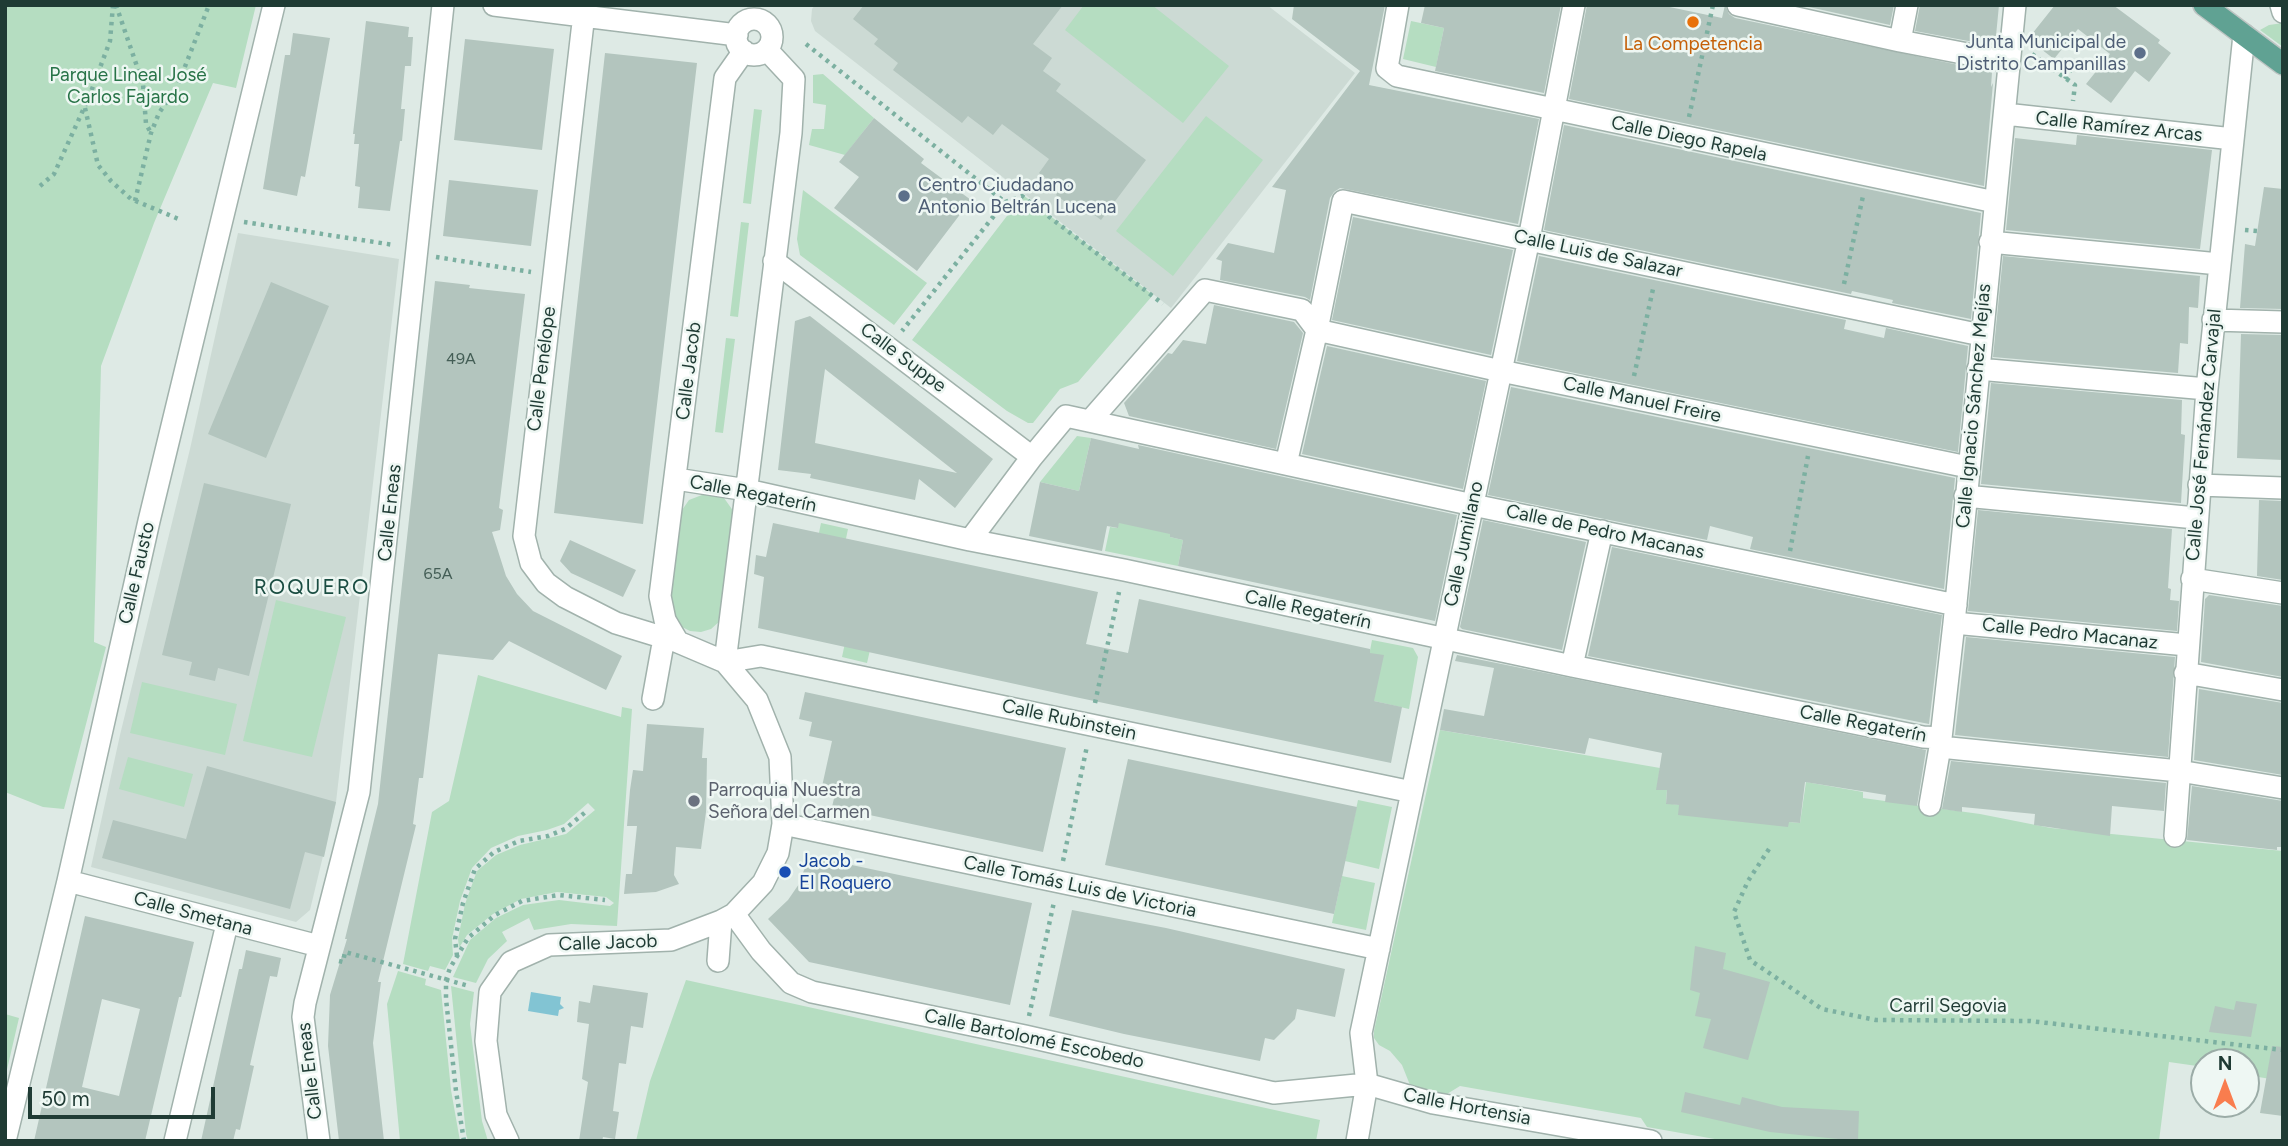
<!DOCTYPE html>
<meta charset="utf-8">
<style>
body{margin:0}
#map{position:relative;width:2288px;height:1146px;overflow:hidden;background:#deeae5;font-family:Figtree,sans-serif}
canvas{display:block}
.frame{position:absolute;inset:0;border:7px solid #1f3b34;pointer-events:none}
.north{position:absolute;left:2190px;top:1048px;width:70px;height:70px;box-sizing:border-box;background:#eef7f3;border:2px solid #9baca7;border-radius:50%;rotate:0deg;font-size:19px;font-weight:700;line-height:28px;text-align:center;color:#1f3b34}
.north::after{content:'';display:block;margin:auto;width:24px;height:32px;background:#f97d4e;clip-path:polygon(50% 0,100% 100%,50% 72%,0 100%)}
.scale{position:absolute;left:28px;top:1087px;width:187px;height:32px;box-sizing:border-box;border:4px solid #1f3b34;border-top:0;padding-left:9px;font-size:21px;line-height:24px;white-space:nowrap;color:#1f3b34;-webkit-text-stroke:5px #eef7f3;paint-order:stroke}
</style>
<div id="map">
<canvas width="2288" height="1146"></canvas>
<div class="frame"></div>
<div class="north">N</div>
<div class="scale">50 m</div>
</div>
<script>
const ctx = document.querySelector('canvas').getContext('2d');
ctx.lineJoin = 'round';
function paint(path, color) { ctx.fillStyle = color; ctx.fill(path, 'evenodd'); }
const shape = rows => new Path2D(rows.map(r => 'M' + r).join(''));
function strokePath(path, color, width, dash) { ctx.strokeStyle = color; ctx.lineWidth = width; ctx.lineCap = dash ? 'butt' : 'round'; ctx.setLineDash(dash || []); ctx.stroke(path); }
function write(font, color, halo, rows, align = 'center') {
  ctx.font = font + ' Figtree,sans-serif'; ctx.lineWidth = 5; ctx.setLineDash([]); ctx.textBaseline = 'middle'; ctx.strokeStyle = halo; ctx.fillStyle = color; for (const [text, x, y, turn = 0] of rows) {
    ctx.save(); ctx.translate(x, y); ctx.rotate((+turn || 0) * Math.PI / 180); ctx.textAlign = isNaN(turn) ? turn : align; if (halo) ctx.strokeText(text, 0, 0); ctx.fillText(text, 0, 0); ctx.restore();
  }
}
paint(shape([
 [815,5,1267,5,1355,73,1171,308,815,31,811,21,812,9],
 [238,233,399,259,336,802,310,910,296,922,91,867,120,735,190,449]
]), '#ccdad4');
paint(shape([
 [5,5,256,5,236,88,213,83,154,223,101,366,94,642,106,647,64,809,43,807,5,792],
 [1084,5,1152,5,1229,66,1183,123,1065,30],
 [1411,21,1444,28,1436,67,1403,59],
 [2283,23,2283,47,2260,30,2269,25],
 [823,74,874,118,845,155,809,145,812,129,824,129,826,105,813,103,813,75],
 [754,109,762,110,751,204,743,203],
 [1206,116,1263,160,1173,276,1116,231],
 [803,190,927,283,894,325,800,255,797,239],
 [1023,195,1153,295,1078,382,1060,389,1033,423,1028,423,1007,411,912,340],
 [741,222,749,223,738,317,730,316],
 [726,338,735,339,723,433,715,432],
 [1077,436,1091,438,1079,491,1040,482],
 [707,493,724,498,734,512,721,620,711,629,701,632,690,631,682,627,674,619,670,597,680,513,689,500],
 [821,523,848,529,835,591,808,586],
 [1119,523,1173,524,1170,537,1183,540,1178,566,1105,551,1110,527,1117,528],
 [855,596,881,602,867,663,842,657],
 [276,600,346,617,312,757,243,741],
 [1372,640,1413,648,1418,657,1409,709,1361,698],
 [478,675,621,717,622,707,632,709,617,926,571,924,534,930,529,918,502,932,507,941,488,959,476,983,453,977,470,940,496,918,523,905,559,900,610,906,614,903,606,897,557,892,521,899,493,914,467,935,459,948,458,939,465,904,477,871,496,855,520,845,566,834,595,810,588,803,564,824,547,830,518,836,491,848,472,868,460,901,452,939,453,955,445,970,430,966,428,971,403,964,432,812,449,801],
 [142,682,237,704,225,755,130,733],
 [1440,730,1660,768,1657,789,1667,790,1666,803,1789,822,1800,823,1806,782,1863,792,1863,798,1980,814,2051,828,2283,851,2283,1081,2246,1075,2246,1062,2204,1062,2204,1067,2169,1062,2159,1141,1726,1141,1647,1127,1641,1118,1460,1086,1447,1094,1416,1089,1410,1085,1402,1065,1390,1051,1379,1045,1374,1038,1374,1031],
 [128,757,193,774,184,807,119,789],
 [1358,800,1392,807,1379,869,1345,861],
 [1342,876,1375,883,1366,930,1332,923],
 [398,971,426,979,425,985,441,990,451,1090,460,1141,400,1141,387,1004],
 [686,980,1320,1120,1316,1141,636,1141,650,1081],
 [451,986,474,992,470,1024,482,1121,488,1141,468,1141,466,1134],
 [5,1014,19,1018,5,1078]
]), '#b5ddc1');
paint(shape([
 [531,992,561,997,560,1004,564,1008,559,1010,558,1016,528,1011]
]), '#82c4d3');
paint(shape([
 [864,5,1063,5,1033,44,1052,58,1043,71,1061,84,1056,91,1146,160,1101,220,1080,204,1075,209,1056,195,1060,189,1039,173,1049,159,1002,124,993,135,968,116,962,123,893,70,898,63,874,44,878,39,853,19],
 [1294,5,1385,5,1369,85,1539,119,1518,224,1340,188,1334,192,1330,198,1310,300,1305,297,1220,280,1222,261,1216,259,1228,243,1274,253,1286,190,1272,187,1360,71,1292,19],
 [1425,5,1561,5,1544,93,1435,71,1444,28,1421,23],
 [1587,5,1660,5,1722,18,1725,5,1729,14,1735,18,1992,72,1991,87,1993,83,1984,186,1569,99],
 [1800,5,1894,5,1890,25],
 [1920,5,1999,5,1995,46,1915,31],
 [2055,5,2113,5,2160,40,2158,43,2171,53,2149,82,2135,71,2111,103,2086,84,2110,54,2078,29,2054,59,2028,39],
 [366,21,409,27,408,37,413,37,411,66,405,66,401,109,405,109,402,141,400,141,390,211,358,208,360,187,355,186,359,144,354,144,355,134,353,134],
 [293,33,330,38,305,177,301,176,297,196,263,189,285,55,290,55],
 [465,39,554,49,542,150,454,140],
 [605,53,697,63,643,524,554,513],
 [874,118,924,159,921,163,971,200,917,271,834,208,859,177,839,162],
 [1564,125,1981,213,1971,319,1892,303,1893,300,1852,291,1851,294,1544,230],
 [2077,135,2212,150,2200,249,2006,230,2015,138,2076,145],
 [449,180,538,190,531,246,443,236],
 [2264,187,2283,189,2283,309,2240,308,2245,244,2255,246],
 [1353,217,1513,250,1491,355,1332,320],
 [1539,256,1846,320,1844,329,1884,338,1886,328,1968,346,1958,452,1517,361],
 [2003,256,2200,276,2198,308,2189,307,2188,344,2180,343,2178,373,1993,357],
 [435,281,470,285,469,288,525,294,499,508,503,510,500,530,492,532,506,576,517,594,533,611,622,656,606,690,509,641,493,660,438,654,423,778,419,778,413,824,416,825,378,982,381,982,373,1043,384,1141,339,1141,328,1046,330,995,347,939,345,939,378,804],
 [271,282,329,306,266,458,208,434],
 [1214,305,1294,322,1303,333,1276,449,1129,416,1124,403,1168,353,1172,354,1183,340,1206,344],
 [810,316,993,459,955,508,919,479,915,500,810,478,811,474,778,470,795,321],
 [825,369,957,473,815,443],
 [2241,334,2283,335,2283,460,2237,458],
 [1327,346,1486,381,1463,489,1302,454],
 [1991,383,2182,400,2181,434,2185,435,2181,503,1981,484],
 [1511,387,1955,478,1944,589,1750,549,1753,537,1710,526,1707,540,1488,495],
 [1091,438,1139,449,1138,445,1457,515,1435,621,1178,566,1183,540,1170,537,1170,534,1119,523,1118,528,1107,526,1102,551,1029,536,1040,482,1079,491],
 [204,483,291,504,249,676,218,668,215,681,189,675,192,662,162,655],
 [2259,500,2283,501,2283,580,2257,576],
 [1978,510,2172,529,2168,588,2171,589,2170,600,2179,601,2177,631,1968,611],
 [1483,520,1586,542,1562,650,1462,629,1460,627],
 [773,523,1098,592,1086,644,1128,653,1139,599,1370,649,1370,653,1384,655,1374,701,1402,707,1391,763,1075,697,758,628,764,577,754,574,756,555,766,557],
 [570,540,636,570,623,597,571,573,560,561],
 [1612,547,1942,615,1929,724,1588,656],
 [2209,595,2283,606,2283,677,2201,662,2205,599],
 [1966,637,2175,657,2168,757,1955,735],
 [1457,655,1926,750,1917,806,1885,802,1886,795,1805,782,1800,823,1789,822,1788,827,1678,815,1679,805,1666,804,1667,790,1656,790,1662,753,1589,738,1585,754,1440,730,1444,709,1484,716,1494,668,1455,661],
 [2199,689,2283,703,2283,775,2194,760],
 [805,692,1066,748,1043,852,832,807,835,794,821,791,832,741,809,736,812,722,799,719],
 [647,724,704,728,702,758,707,758,706,812,701,849,676,847,674,875,679,884,656,892,624,894,626,874,632,874,637,826,627,826,630,790,633,770,643,771],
 [1128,759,1357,807,1334,914,1105,865],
 [1951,761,2166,783,2164,811,2112,806,2110,836,2034,825,2035,814,1962,807,1962,812,1942,809],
 [207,766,336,802,324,857,305,852,290,909,102,858,113,820,186,839],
 [2192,786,2283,801,2283,847,2277,847,2277,850,2187,840],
 [809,856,1032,903,1010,1005,809,962,768,919,788,900,799,884],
 [1072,910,1166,928,1345,969,1335,1017,1297,1009,1295,1019,1274,1040,1265,1038,1260,1061,1124,1034,1049,1016],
 [85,916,194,942,181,997,179,997,145,1141,34,1141],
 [102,999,140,1009,119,1096,82,1087],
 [1695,946,1726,953,1723,969,1770,982,1748,1060,1703,1048,1711,1019,1695,1016,1700,993,1690,990],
 [246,950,281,958,277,977,270,976,250,1065,254,1066,240,1130,236,1129,233,1141,201,1141,239,969,242,969],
 [593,985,648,993,643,1028,631,1026,626,1064,619,1063,613,1111,619,1112,615,1139,603,1137,602,1141,579,1141,588,1082,582,1079,589,1024,577,1022,579,1001,590,1003],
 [2236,1001,2257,1004,2251,1037,2209,1032,2215,1006,2234,1010],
 [2272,1046,2283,1047,2283,1116,2260,1113],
 [1685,1092,1740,1105,1742,1097,1782,1107,1859,1111,1858,1141,1770,1132,1681,1112]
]), '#b3c5be');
const minor = shape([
 [494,5,737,35],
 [1398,5,1387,68,1397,76,1995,202],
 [1738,5,1900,41,2009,62],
 [2281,5,2283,12],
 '736 37a18 18 0 1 1 36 0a18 18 0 1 1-36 0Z',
 [1900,41,1907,5],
 [2005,114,2233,139],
 [1990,242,2219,264],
 [774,261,1032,457],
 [2213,320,2283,322],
 [1317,330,1343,201,1981,335],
 [1978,369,2207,389],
 [1090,421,1205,290,1302,310,1317,330],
 [1286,464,1317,330,1501,371,1968,467],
 [676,479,747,490,970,540,1124,570,1572,666,1923,737,1941,738],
 [2199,485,2283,488],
 [1965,496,2196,518],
 [970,540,1032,457,1066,416,1473,505,1956,605],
 [2192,579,2283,593],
 [1954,623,2187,645],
 [678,642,665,620,660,596,725,78,744,51],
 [725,662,761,656,1412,792],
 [725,662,791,133,794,79,767,50],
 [1572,666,1602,531],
 [2185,673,2283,690],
 [653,699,664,638],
 [1940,747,2179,771,2283,788],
 [1930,805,1940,747,1954,623,2015,5],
 [783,824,1379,949],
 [2175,836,2207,389,2244,35],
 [68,881,319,946],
 [734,914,761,951,791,983,812,992,1025,1036,1274,1093,1367,1084,1433,1103,1651,1141],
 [718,961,721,921],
 [5,1141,68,881,149,521,274,5],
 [175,1141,227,924],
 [319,1141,303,1017,305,1003,359,792,443,5],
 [508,1141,496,1115,486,1041,490,992,511,962,549,945,671,940,721,921,734,914,763,883,778,853,783,824,780,757,757,700,725,662,678,642,616,623,565,597,546,583,531,563,524,536,585,5],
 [1357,1141,1367,1084,1361,1033,1529,239,1574,5]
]);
const major = shape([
 [2204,5,2283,64]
]);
strokePath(minor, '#a1b2ac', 24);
strokePath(major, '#bcc4c2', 24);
strokePath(shape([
 [116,5,143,84,146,124,151,133],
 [806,44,1005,202,902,331],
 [2032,54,2075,85,2073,101],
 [2065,79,2070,71],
 [85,108,98,165,111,181,131,199,181,220],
 [1689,117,1713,5],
 [40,186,54,174,89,97,110,41,113,5],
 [135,201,151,133,159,113,177,87,209,5],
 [1005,202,1022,196,1163,304],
 [244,222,394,245],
 [2245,230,2257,231],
 [436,257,531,272],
 [1844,284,1863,196],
 [1634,376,1653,289],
 [1790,551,1808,456],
 [1095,703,1119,592],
 [1769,849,1748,881,1734,912,1750,960,1822,1009,1876,1020,2030,1021,2283,1050],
 [1063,861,1087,746],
 [457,956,455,939,463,903,475,869,494,852,519,841,548,836,565,829,588,810],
 [339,961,343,962,345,952,469,986],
 [1029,1016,1054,902],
 [464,1141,456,1091,446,999,446,980,450,968,468,938,495,915,522,901,559,895,605,900]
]), '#7cb0a1', 4.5, [3.5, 5]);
strokePath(minor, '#fff', 21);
strokePath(major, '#60a293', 21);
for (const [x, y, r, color] of [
 [1693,22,7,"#e8710a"],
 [2140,53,7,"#5c6f8a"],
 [904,196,7,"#5c6f8a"],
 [694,801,7,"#6b7280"],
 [785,872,7,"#1a4fb4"]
]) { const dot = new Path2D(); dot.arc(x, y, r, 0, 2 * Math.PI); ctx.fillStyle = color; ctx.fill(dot); strokePath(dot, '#eef7f3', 2.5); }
write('16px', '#445e56', null, [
 ["49A",461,359],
 ["65A",438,574]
]);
write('19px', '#4e5e75', '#eef7f3', [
 ["Junta Municipal de",2126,42],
 ["Distrito Campanillas",2126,64],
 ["Centro Ciudadano",918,185,"left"],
 ["Antonio Beltrán Lucena",918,207,"left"]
], 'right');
write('19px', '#c56008', '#eef7f3', [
 ["La Competencia",1693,44]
]);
write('19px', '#277347', '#eef7f3', [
 ["Parque Lineal José",128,75],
 ["Carlos Fajardo",128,97]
]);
write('19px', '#1f3b34', '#eef7f3', [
 ["Calle Ramírez Arcas",2119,127,6],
 ["Calle Diego Rapela",1689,139,12],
 ["Calle Luis de Salazar",1598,254,12],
 ["Calle Suppe",903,358,37],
 ["Calle Penélope",542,369,-83],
 ["Calle Jacob",689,371,-83],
 ["Calle Manuel Freire",1642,400,12],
 ["Calle Ignacio Sánchez Mejías",1974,406,-85],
 ["Calle José Fernández Carvajal",2204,435,-85],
 ["Calle Regaterín",753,494,11],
 ["Calle Eneas",390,513,-84],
 ["Calle de Pedro Macanas",1605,532,12],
 ["Calle Jumillano",1464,544,-78],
 ["Calle Fausto",137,573,-77],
 ["Calle Regaterín",1308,610,12],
 ["Calle Pedro Macanaz",2070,634,6],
 ["Calle Rubinstein",1069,720,12],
 ["Calle Regaterín",1863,724,11],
 ["Calle Tomás Luis de Victoria",1080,887,12],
 ["Calle Smetana",193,914,15],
 ["Calle Jacob",608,943,-2],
 ["Carril Segovia",1948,1006],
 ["Calle Bartolomé Escobedo",1034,1039,12],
 ["Calle Eneas",310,1071,-97],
 ["Calle Hortensia",1467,1107,11]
]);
write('19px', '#5b616d', '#eef7f3', [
 ["Parroquia Nuestra",708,790],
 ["Señora del Carmen",708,812]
], 'left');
write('19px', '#164399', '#eef7f3', [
 ["Jacob -",799,861],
 ["El Roquero",799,883]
], 'left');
ctx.letterSpacing = '2px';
write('21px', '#1a4d42', '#eef7f3', [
 ["ROQUERO",312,588]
]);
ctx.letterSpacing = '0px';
</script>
